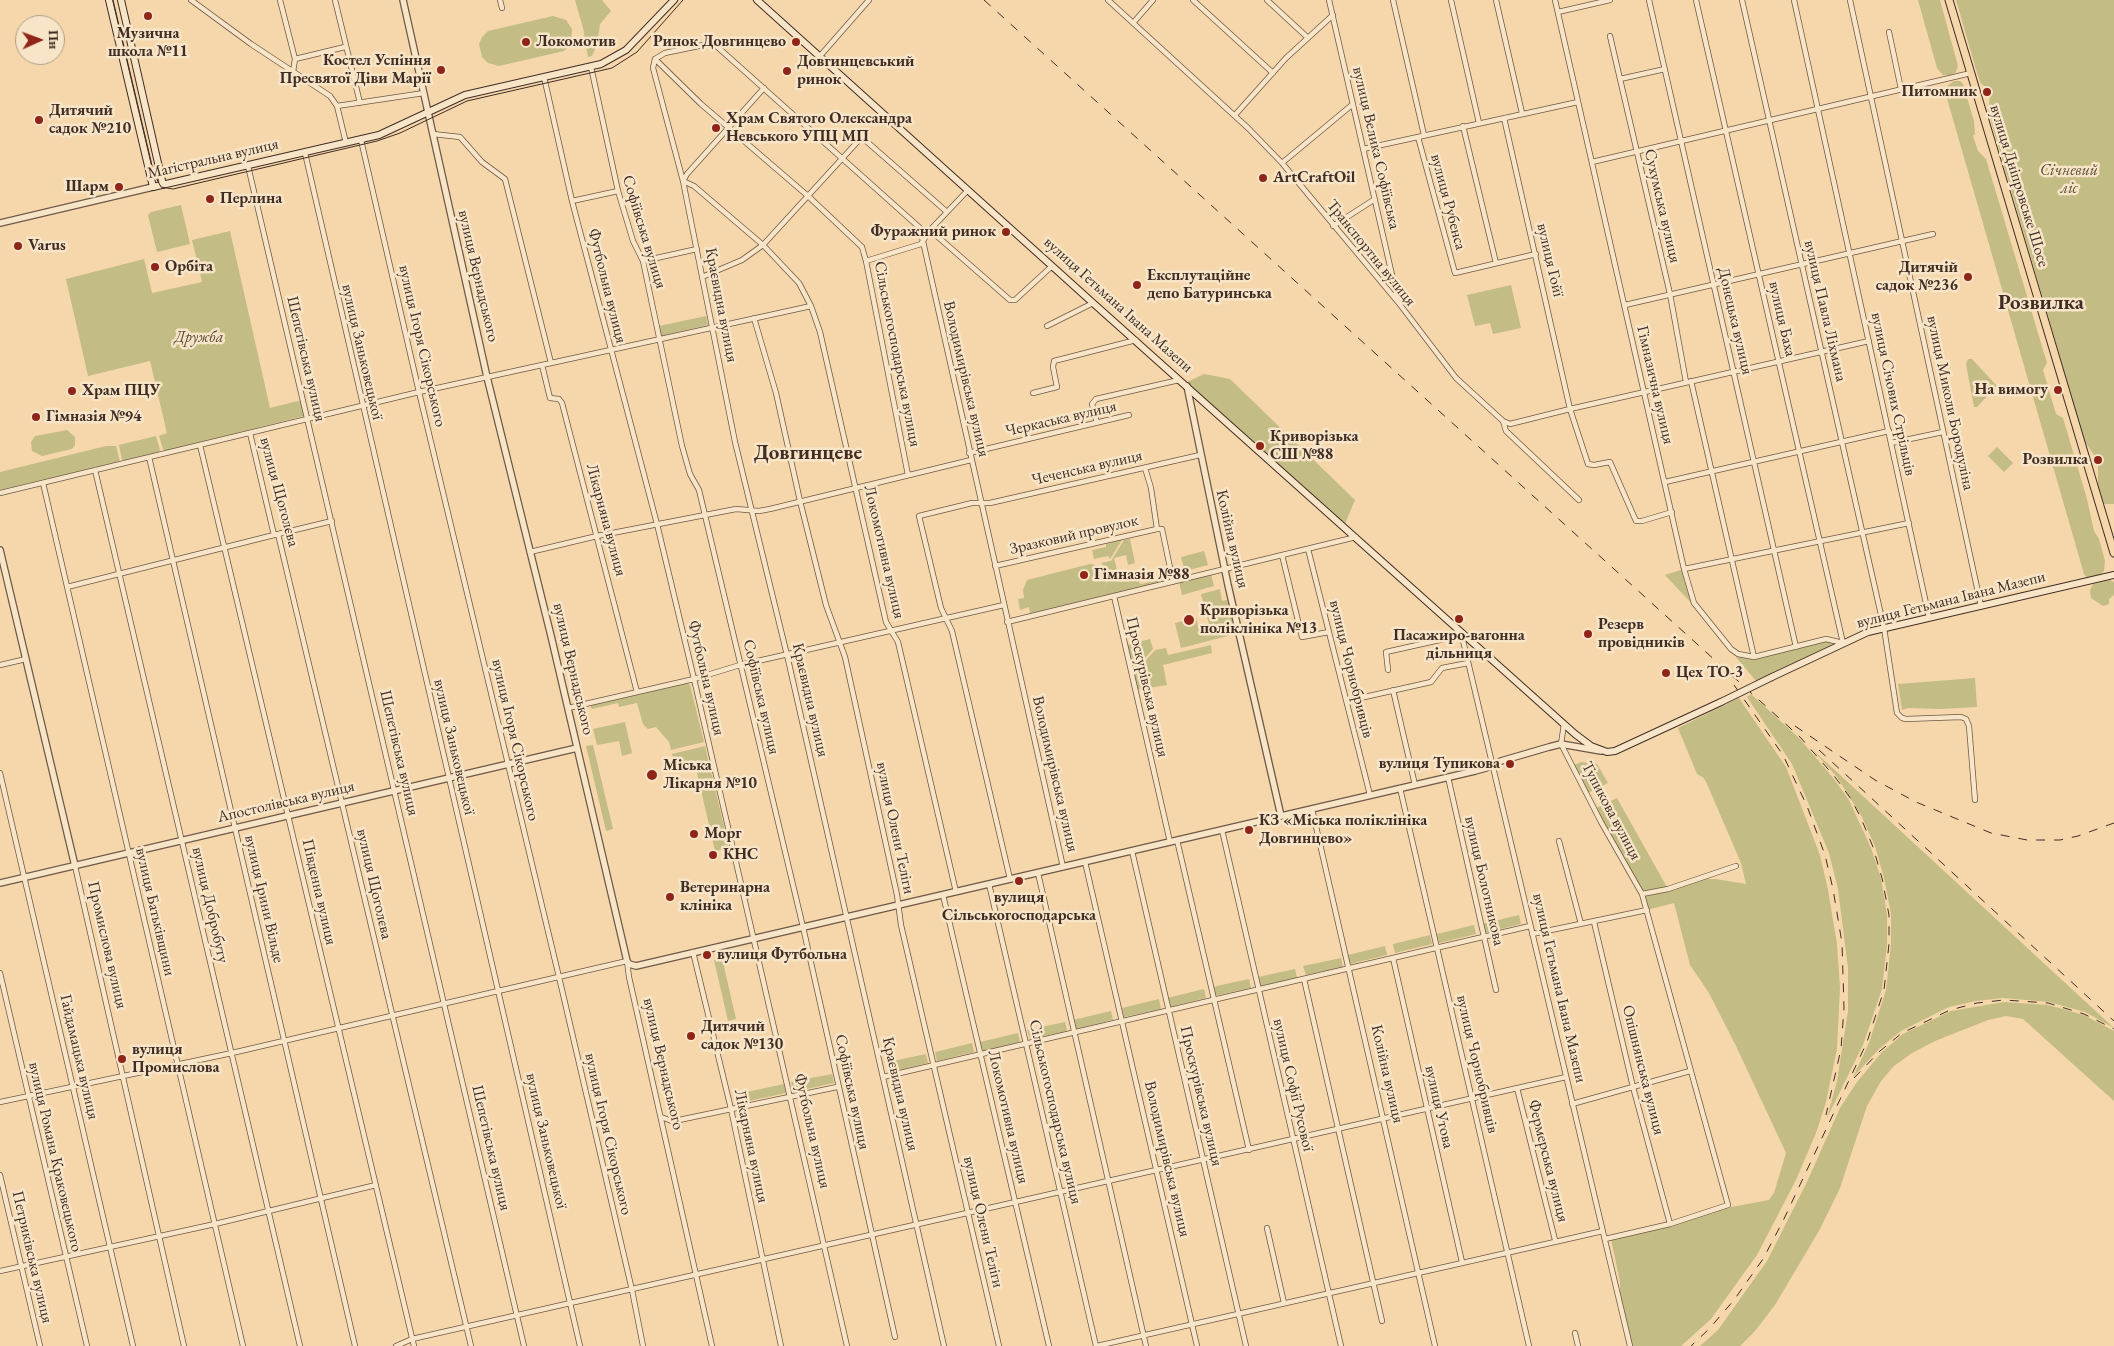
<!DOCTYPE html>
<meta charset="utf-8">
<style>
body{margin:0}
#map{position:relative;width:2114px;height:1346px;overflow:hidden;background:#f5d7ab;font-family:"EB Garamond",serif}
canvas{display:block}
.north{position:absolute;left:15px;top:15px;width:50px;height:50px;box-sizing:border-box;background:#f8e5c8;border:1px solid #af9b86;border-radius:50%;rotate:88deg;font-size:14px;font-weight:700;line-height:20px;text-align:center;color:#412d24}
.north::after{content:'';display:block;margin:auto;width:18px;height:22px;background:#8f2418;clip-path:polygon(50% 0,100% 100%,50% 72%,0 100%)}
</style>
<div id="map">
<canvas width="2114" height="1346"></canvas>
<div class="north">Пн</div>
</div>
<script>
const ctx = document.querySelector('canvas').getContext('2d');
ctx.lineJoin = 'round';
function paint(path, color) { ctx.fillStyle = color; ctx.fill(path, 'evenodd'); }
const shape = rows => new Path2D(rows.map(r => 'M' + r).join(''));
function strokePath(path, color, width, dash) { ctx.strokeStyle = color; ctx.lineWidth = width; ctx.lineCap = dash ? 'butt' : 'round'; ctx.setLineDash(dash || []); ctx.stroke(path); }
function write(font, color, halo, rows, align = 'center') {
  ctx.font = font + ' "EB Garamond",serif'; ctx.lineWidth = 5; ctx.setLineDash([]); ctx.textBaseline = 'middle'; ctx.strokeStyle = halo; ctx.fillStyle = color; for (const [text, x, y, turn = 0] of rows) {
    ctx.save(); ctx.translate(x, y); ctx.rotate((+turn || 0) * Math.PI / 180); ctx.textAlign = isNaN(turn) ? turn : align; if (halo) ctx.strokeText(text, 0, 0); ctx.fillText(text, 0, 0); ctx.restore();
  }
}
paint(shape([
 [575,0,602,0,611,11,600,24,597,45,592,56,588,57,583,28],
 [1918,0,1940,0,1958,66,1956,72,1952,75,1943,75,1937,68],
 [1956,0,2114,0,2114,504,2104,504,2098,484,2098,461,2085,442,1988,111,1990,96,1988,88,1981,84,1977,73],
 [553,16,566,20,572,29,571,43,564,51,499,66,488,63,482,57,479,44,482,37,488,31],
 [1954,81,1960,81,1963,84,1974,121,1975,134,1973,136,1978,151,1986,159,2047,363,2043,370,2056,414,2063,418,2087,499,2094,531,2099,539,2105,561,2104,571,2100,575,2087,578,2084,574,1946,95,1947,86],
 [181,205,190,244,157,252,148,215,151,212],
 [230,231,270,408,302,400,304,416,165,451,163,449,159,436,167,433,150,361,88,376,66,279,144,259,152,293,202,282,192,240],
 [1511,285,1521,328,1493,334,1490,323,1475,326,1467,295],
 [706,316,708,325,661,336,659,326],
 [1968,359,1972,359,1997,386,1977,407,1974,407,1966,364],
 [1204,374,1230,379,1355,500,1344,526,1183,384],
 [67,430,75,437,75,445,72,449,42,456,32,451,31,442,35,436],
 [156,436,160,450,158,453,125,461,122,460,119,445],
 [106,446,116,446,120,462,0,490,0,472],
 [1997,447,2013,463,2004,472,1988,456],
 [1130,539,1135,563,1128,565,1126,555,1114,558,1117,570,1109,572,1101,563,1111,561,1124,540],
 [1122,540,1110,559,1108,556,1094,559,1092,550,1106,547,1106,544],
 [1204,551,1208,565,1185,571,1181,557],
 [1090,564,1101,566,1107,573,1107,582,1102,590,1108,581,1108,574,1117,572,1120,582,1132,579,1130,571,1136,570,1140,584,1169,578,1170,580,1030,614,1029,607,1020,610,1018,599,1024,598,1023,590,1027,580],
 [1684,569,1693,605,1665,575],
 [1211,574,1214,586,1182,595,1179,582],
 [2109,580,2114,582,2114,595,2109,599,2109,604,2103,606,2091,598,2090,590,2093,584],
 [1220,589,1222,601,1227,600,1235,634,1181,648,1175,623,1196,618,1199,630,1210,628,1201,594],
 [1150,639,1153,649,1133,672,1126,645],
 [1827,641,1837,642,1756,681,1736,657,1755,658],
 [1211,645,1212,653,1163,665,1167,685,1137,690,1133,675,1155,650,1166,648,1168,655],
 [1975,678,1977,707,1940,709,1908,708,1902,710,1898,684],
 [685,682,690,685,704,742,671,750,669,742,656,727,648,729,643,724,637,703,619,707,618,703,592,709,591,708,591,704],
 [1751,694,1799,738,1834,779,1849,800,1871,848,1881,878,1887,915,1887,944,1882,989,1863,1045,1827,1118,1837,1081,1848,1011,1848,968,1838,889,1829,853,1792,764,1747,697],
 [1739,698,1786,767,1820,855,1828,890,1837,944,1840,988,1837,1049,1826,1102,1816,1133,1796,1180,1757,1255,1711,1319,1681,1346,1631,1346,1620,1297,1620,1282,1611,1239,1726,1208,1769,1200,1774,1193,1786,1153,1736,1046,1709,993,1690,965,1674,903,1647,910,1642,894,1594,809,1617,798,1668,889,1700,879,1715,879,1746,884,1741,863,1707,784,1704,778,1697,774,1678,728],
 [625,722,632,753,622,756,619,741,597,745,593,729],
 [593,745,613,829,606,831,586,746],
 [705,746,729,848,715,851,695,764,675,768,672,754],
 [1813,750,2114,1028,2085,1012,2049,1002,2003,998,1976,1001,1949,1007,1901,1031,1879,1049,1853,1077,1869,1043,1886,990,1891,944,1891,914,1884,878,1875,846,1862,817,1837,777],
 [1581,762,1597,764,1608,783,1586,794,1572,766],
 [1519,915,1521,924,1484,933,1482,924],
 [1474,925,1476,934,1439,943,1437,934],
 [1430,935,1432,944,1395,953,1393,944],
 [1385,946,1387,955,1350,964,1348,955],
 [722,958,736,1019,728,1021,714,960],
 [1341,958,1343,967,1306,975,1303,966],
 [1295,969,1297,978,1260,986,1258,977],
 [1249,979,1251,988,1214,996,1212,987],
 [1204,989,1206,998,1169,1007,1167,998],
 [1159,999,1161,1009,1124,1017,1122,1008],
 [2004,1002,2048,1005,2084,1015,2114,1031,2114,1101,2023,1019,2006,1016,1988,1020,1935,1041,1912,1053,1894,1066,1881,1081,1867,1106,1840,1188,1820,1229,1775,1305,1755,1331,1740,1346,1700,1346,1718,1330,1767,1261,1806,1184,1840,1108,1857,1082,1882,1052,1903,1034,1951,1011],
 [1111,1011,1113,1020,1075,1029,1073,1020],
 [1065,1022,1067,1031,1030,1039,1027,1030],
 [1018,1033,1020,1042,983,1051,980,1042],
 [972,1043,974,1052,937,1061,935,1052],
 [926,1054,928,1063,891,1072,888,1062],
 [832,1074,834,1083,793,1092,791,1082],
 [784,1084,786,1093,749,1101,747,1092]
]), '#c3bc84');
const minor = shape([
 [191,0,251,44,330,96,337,106,424,93],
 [280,0,295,59,293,72],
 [335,0,360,103],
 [500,0,502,8],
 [1108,0,1248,128,1282,163,1398,302,1456,378,1503,421,1510,424,1570,409,1504,118],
 [1193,0,1273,73],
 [1267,0,1307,37],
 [1329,0,1398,301],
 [1393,0,1424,135],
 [1451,0,1479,123],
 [1496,0,1522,113],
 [1555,0,1684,569,1694,603,1731,649,1738,654,1754,657,1826,639,1843,643],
 [1649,0,1796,647],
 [1696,0,1843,643],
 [1742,0,1884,628,1897,713,1902,718,1906,719,1961,717,1966,719,1969,726,1975,800],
 [1794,0,1929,617],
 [1850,0,1981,606],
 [1558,12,1610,0],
 [1133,23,1153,0],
 [1889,32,1901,89],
 [1610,36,1670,294,1686,382],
 [820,56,869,0],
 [295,59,345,47],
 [655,59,653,68,683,181,735,442,787,655,944,1346],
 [655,59,665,53,713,43,920,228,1063,867],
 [655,59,701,104,808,196,862,247,866,261,908,475],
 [591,67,618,191,633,241,643,261,682,446,690,474,699,490,803,927,895,1337],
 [544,77,572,201,657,524,694,679,847,1346],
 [1620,79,1665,69],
 [764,88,687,174,683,181,694,186,763,245,799,283,811,306,820,332,886,622,898,642,956,892],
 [337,106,346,143],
 [1235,115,1286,58,1333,15],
 [1463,126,1496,263],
 [433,134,460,137,482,162,505,179,551,363],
 [1418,137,1455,273,1536,254],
 [361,140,419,392,559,977,632,1290,643,1346],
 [1363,149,1578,102],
 [305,153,580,1346],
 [1592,162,1971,73],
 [1282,163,1353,104],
 [248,166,524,1346],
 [572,201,618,191],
 [1333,226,1375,199],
 [930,230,1010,300,1015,300,1052,266],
 [643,261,697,249],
 [866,261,921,244,930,230,968,190],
 [702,277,742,260,763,245,860,139,865,140,947,212],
 [1625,305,1933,234],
 [754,318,776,393,800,501,826,605,845,657,897,895,901,925,999,1346],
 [1047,326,1093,303],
 [542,365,550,398,559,399,562,403,637,692],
 [1691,381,1754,657],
 [1033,393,1057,387,1053,367,1054,361,1136,340],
 [1503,421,1506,431,1579,500],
 [1097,423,1092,404,1096,399,1179,380],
 [250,433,274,535,278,534,471,1346],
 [1891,443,1943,432],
 [200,445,414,1346],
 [969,453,1129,415],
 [149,457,355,1346],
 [95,470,300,1346],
 [1665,482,1889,431],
 [43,483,243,1346],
 [0,493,419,392,811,306],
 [1672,512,1642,521,1636,521,1610,462,1594,465,1588,464,1570,409,1869,341],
 [1157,529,1162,529,1173,582],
 [278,534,332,521],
 [1308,549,1370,795],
 [530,552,597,536,736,509,759,511,770,509,971,460],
 [1282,555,1302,637,1329,632],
 [995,566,1157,529,1151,488,1145,468],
 [1684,569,1909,523],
 [67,587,274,535],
 [1114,596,1170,842],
 [1007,622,1356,537],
 [1461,632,1630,1346],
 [0,665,26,659],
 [1388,670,1386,652,1462,635],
 [1393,690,1415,785],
 [1347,701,1431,682,1442,668,1468,663],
 [568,708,694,679,740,665,1004,605],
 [1564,724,1561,744,1601,822,1642,894,1728,1205,1670,1224,1605,1239],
 [0,773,133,1346],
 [1448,777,1496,990],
 [1400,788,1529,1346],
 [1312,809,1435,1346],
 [1222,830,1341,1346],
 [1177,840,1249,1150],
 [1559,841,1581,924],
 [1132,851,1246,1346],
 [1085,862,1197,1346],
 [75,866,184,1346],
 [1038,873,1146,1346],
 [1010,879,952,631,941,608,919,516,972,503,990,503,1200,455],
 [989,884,1096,1346],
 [1642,894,1668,889,1736,866],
 [943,895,1049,1346],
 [1594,922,1633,1087,1670,1224],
 [1532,934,1647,910],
 [693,952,731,1109,781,1346],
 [1393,958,1462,1262],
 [0,973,87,1346],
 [1304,979,1382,1321],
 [883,1077,1530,926],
 [1517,1088,1555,1240],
 [0,1102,232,1053,627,961,629,977,712,1346],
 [1572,1104,1690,1071],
 [661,1117,672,1121,679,1120,837,1087],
 [0,1175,40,1346],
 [1267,1228,1284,1303],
 [0,1271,215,1224,376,1185],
 [1575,1333,1578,1346],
 [396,1346,412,1339,1566,1077],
 [1097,1346,1603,1231]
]);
const tertiary = shape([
 [403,0,487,377,551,636,627,961,629,964,636,966,1475,771,1486,768,1501,761,1549,747,1561,744,1601,751],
 [0,223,153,187],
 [1187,386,1228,585,1281,816],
 [0,550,75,866],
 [0,883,577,748]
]);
const secondary = shape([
 [109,0,153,187,379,135,465,95,601,64,626,50,674,0],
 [121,0,163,185],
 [757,0,1093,303,1575,734,1591,746,1607,752,1615,751,1721,702],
 [1772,677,1868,632,2114,575]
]);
const primary = shape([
 [1949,0,2114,553]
]);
strokePath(minor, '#6e5846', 6);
strokePath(tertiary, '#6e5846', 8);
strokePath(secondary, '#412d24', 8);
strokePath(primary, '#412d24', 9);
strokePath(minor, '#f8e5c8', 4.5);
strokePath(tertiary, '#f8e5c8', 5.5);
strokePath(secondary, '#f8e5c8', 6);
strokePath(primary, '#f5d7ab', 7);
strokePath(shape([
 [113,0,154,174,161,187,173,189,377,141,400,133,467,101,612,68,637,52,683,0]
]), '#412d24', 1);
strokePath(shape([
 [984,0,1800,737,1835,777,1851,799,1861,818,1873,847,1882,878,1889,915,1889,944,1884,990,1867,1042,1783,1221,1763,1259,1734,1300,1709,1329,1691,1346],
 [1734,685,1783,755,1807,806,1825,855,1833,889,1842,943,1844,1008,1841,1049,1826,1115],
 [1795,726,1875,780,1916,802,1991,833,2027,840,2060,840,2078,836,2114,823],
 [1819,750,2114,1021],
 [1854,1078,1880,1051,1902,1033,1950,1010,1977,1003,2004,1000,2048,1003,2084,1014,2114,1029]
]), '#412d24', 1, [9, 9]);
const secondaryBridge = shape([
 [1721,702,1772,677]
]);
strokePath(secondaryBridge, '#412d24', 8, []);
strokePath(secondaryBridge, '#f8e5c8', 6);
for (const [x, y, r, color] of [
 [148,16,5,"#8f2418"],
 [526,42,5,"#8f2418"],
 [796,42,5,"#8f2418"],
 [441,70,5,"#8f2418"],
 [787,71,5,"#8f2418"],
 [1987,92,5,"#8f2418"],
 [39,120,5,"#8f2418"],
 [716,128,5,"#8f2418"],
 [1263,178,5,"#8f2418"],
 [119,187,5,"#8f2418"],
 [210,199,5,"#8f2418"],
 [1006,232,5,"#8f2418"],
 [18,246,5,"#8f2418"],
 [155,267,5,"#8f2418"],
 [1968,277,5,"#8f2418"],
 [1137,285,5,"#8f2418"],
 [2058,390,5,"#8f2418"],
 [72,391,5,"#8f2418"],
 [36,417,5,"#8f2418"],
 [1260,446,5,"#8f2418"],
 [2098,460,5,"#8f2418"],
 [1084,575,5,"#8f2418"],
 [1459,619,5,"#8f2418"],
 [1189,620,6,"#8f2418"],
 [1588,634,5,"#8f2418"],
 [1666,673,5,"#8f2418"],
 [1510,764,5,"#8f2418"],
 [652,775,6,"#8f2418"],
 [1249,830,5,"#8f2418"],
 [694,834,5,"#8f2418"],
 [713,855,5,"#8f2418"],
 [1019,881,5,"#8f2418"],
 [670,897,5,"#8f2418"],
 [707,955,5,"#8f2418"],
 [691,1036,5,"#8f2418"],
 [122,1059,5,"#8f2418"]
]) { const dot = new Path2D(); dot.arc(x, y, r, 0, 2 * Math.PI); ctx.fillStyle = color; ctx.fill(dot); strokePath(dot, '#f8e5c8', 2); }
write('bold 16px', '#412d24', '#f8e5c8', [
 ["Музична",148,34,"center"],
 ["школа №11",148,52,"center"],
 ["Локомотив",536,42],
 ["Ринок Довгинцево",786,42,"right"],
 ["Костел Успіння",431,61,"right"],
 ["Пресвятої Діви Марії",431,79,"right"],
 ["Довгинцевський",797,62],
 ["ринок",797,80],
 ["Питомник",1977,92,"right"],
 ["Дитячий",49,111],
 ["садок №210",49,129],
 ["Храм Святого Олександра",726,119],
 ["Невського УПЦ МП",726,137],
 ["ArtCraftOil",1273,178],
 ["Шарм",109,187,"right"],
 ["Перлина",220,199],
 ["Фуражний ринок",996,232,"right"],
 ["Varus",28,246],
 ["Орбіта",165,267],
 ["Дитячій",1958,268,"right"],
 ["садок №236",1958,286,"right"],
 ["Експлутаційне",1147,276],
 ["депо Батуринська",1147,294],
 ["На вимогу",2048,390,"right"],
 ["Храм ПЦУ",82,391],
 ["Гімназія №94",46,417],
 ["Криворізька",1270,437],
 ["СШ №88",1270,455],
 ["Розвилка",2088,460,"right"],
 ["Гімназія №88",1094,575],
 ["Криворізька",1200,611],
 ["поліклініка №13",1200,629],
 ["Резерв",1598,625],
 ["провідників",1598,643],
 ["Пасажиро-вагонна",1459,636,"center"],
 ["дільниця",1459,654,"center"],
 ["Цех ТО-3",1676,673],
 ["вулиця Тупикова",1500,764,"right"],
 ["Міська",663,766],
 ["Лікарня №10",663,784],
 ["КЗ «Міська поліклініка",1259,821],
 ["Довгинцево»",1259,839],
 ["Морг",704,834],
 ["КНС",723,855],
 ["Ветеринарна",680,888],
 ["клініка",680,906],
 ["вулиця",1019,898,"center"],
 ["Сільськогосподарська",1019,916,"center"],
 ["вулиця Футбольна",717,955],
 ["Дитячий",701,1027],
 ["садок №130",701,1045],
 ["вулиця",132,1050],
 ["Промислова",132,1068]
], 'left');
write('16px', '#412d24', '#f8e5c8', [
 ["вулиця Велика Софіївська",1376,148,77],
 ["Магістральна вулиця",213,159,-13],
 ["вулиця Дніпровське Шосе",2019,186,73],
 ["вулиця Рубенса",1448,202,75],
 ["Сухумська вулиця",1662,206,77],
 ["Софіївська вулиця",644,232,73],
 ["Транспортна вулиця",1371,253,51],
 ["вулиця Гойї",1550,260,77],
 ["вулиця Вернадського",478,276,77],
 ["Футбольна вулиця",607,286,76],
 ["Краєвидна вулиця",721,305,79],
 ["вулиця Гетьмана Івана Мазепи",1118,305,42],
 ["вулиця Павла Ліхмана",1825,311,77],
 ["вулиця Баха",1782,319,77],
 ["Донецька вулиця",1735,321,77],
 ["вулиця Ігоря Сікорського",422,346,77],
 ["вулиця Заньковецької",362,352,77],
 ["Сільськогосподарська вулиця",897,354,79],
 ["Шепетівська вулиця",306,359,77],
 ["Володимирівська вулиця",966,379,77],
 ["Гімназична вулиця",1655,385,77],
 ["вулиця Січових Стрільців",1893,394,78],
 ["вулиця Миколи Бородуліна",1950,403,78],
 ["Черкаська вулиця",1061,419,-13],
 ["Чеченська вулиця",1087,468,-13],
 ["вулиця Щоголєва",279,492,75],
 ["Лікарняна вулиця",606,520,75],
 ["Зразковий провулок",1074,535,-13],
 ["Колійна вулиця",1232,539,77],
 ["Локомотивна вулиця",884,552,77],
 ["вулиця Гетьмана Івана Мазепи",1951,600,-14],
 ["вулиця Вернадського",573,669,77],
 ["вулиця Чорнобривців",1351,669,76],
 ["Футбольна вулиця",706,678,77],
 ["Проскурівська вулиця",1147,687,77],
 ["Софіївська вулиця",761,697,77],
 ["Краєвидна вулиця",810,700,77],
 ["вулиця Ігоря Сікорського",515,740,77],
 ["вулиця Заньковецької",454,747,77],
 ["Шепетівська вулиця",399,753,77],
 ["Володимирівська вулиця",1055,774,77],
 ["Апостолівська вулиця",286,802,-13],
 ["Тупикова вулиця",1611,811,62],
 ["вулиця Олени Теліги",895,828,78],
 ["вулиця Болотникова",1484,881,77],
 ["вулиця Щоголєва",374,884,77],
 ["Південна вулиця",319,892,77],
 ["вулиця Ірини Вільде",264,899,77],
 ["вулиця Добробуту",210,905,77],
 ["вулиця Батьківщини",155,912,77],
 ["Промислова вулиця",107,945,77],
 ["вулиця Гетьмана Івана Мазепи",1559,988,77],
 ["Гайдамацька вулиця",79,1057,77],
 ["вулиця Вернадського",663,1064,77],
 ["вулиця Чорнобривців",1477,1064,77],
 ["Опішнянська вулиця",1643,1070,76],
 ["Колійна вулиця",1387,1074,77],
 ["вулиця Софії Русової",1293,1085,77],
 ["Софіївська вулиця",852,1092,78],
 ["Краєвидна вулиця",900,1094,77],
 ["Проскурівська вулиця",1201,1096,77],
 ["вулиця Утова",1439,1107,77],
 ["Сільськогосподарська вулиця",1055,1112,77],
 ["Локомотивна вулиця",1008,1117,77],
 ["Футбольна вулиця",812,1131,77],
 ["вулиця Ігоря Сікорського",608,1134,77],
 ["вулиця Заньковецької",546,1141,77],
 ["Лікарняна вулиця",751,1146,78],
 ["Шепетівська вулиця",491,1148,77],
 ["вулиця Романа Краковецького",55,1157,77],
 ["Володимирівська вулиця",1167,1159,77],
 ["Фермерська вулиця",1548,1161,76],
 ["вулиця Олени Теліги",983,1222,77],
 ["Петриківська вулиця",32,1257,77]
]);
write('italic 16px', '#5b4a37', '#f8e5c8', [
 ["Січневий",2069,171],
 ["ліс",2069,189],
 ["Дружба",199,338]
]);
write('bold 21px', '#412d24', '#f8e5c8', [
 ["Розвилка",2041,303],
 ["Довгинцеве",808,453]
]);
</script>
